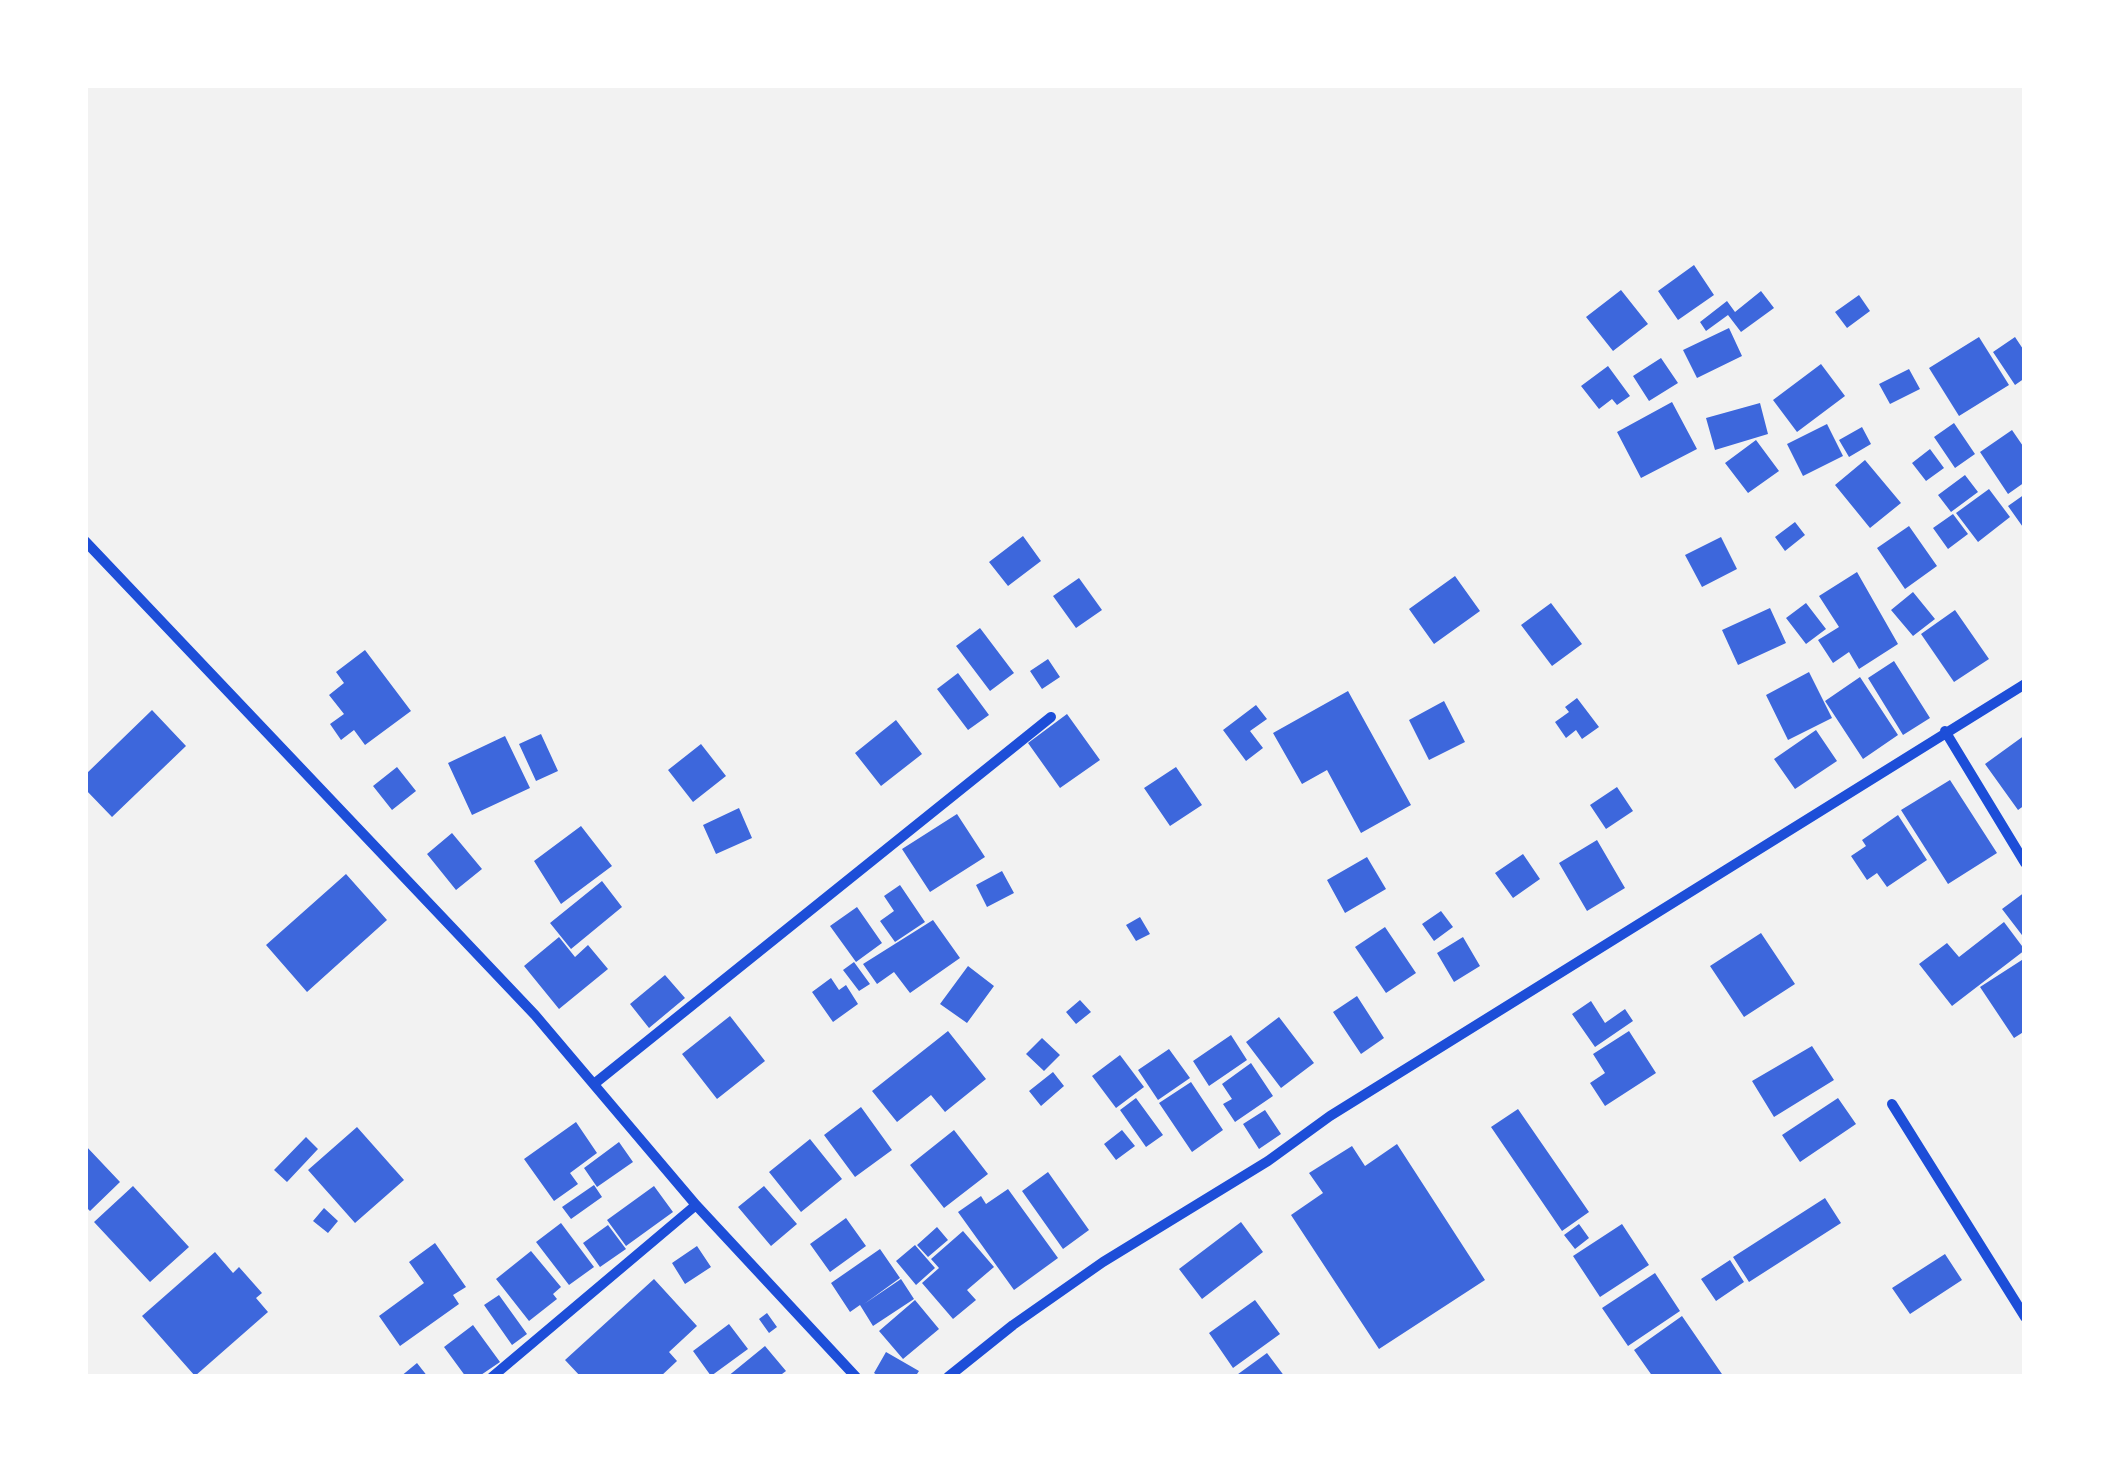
<!DOCTYPE html>
<style>
body{margin:0}
#map{position:relative;width:2110px;height:1462px;overflow:hidden;background:#f2f2f2;font-family:Commissioner,sans-serif}
canvas{display:block}
.frame{position:absolute;inset:0;border:88px solid #fff;pointer-events:none}
</style>
<div id="map">
<canvas width="2110" height="1462"></canvas>
<div class="frame"></div>
</div>
<script>
const ctx = document.querySelector('canvas').getContext('2d');
ctx.lineJoin = 'round';
function paint(path, color) { ctx.fillStyle = color; ctx.fill(path, 'evenodd'); }
const shape = rows => new Path2D(rows.map(r => 'M' + r).join(''));
function strokePath(path, color, width, dash) { ctx.strokeStyle = color; ctx.lineWidth = width; ctx.lineCap = dash ? 'butt' : 'round'; ctx.setLineDash(dash || []); ctx.stroke(path); }
paint(shape([
 [1694,265,1714,295,1678,320,1658,291],
 [1621,290,1648,324,1613,351,1586,317],
 [1761,291,1774,308,1741,332,1728,315,1706,331,1700,322,1727,301,1735,312],
 [1859,295,1870,311,1847,328,1835,312],
 [1729,328,1742,356,1697,378,1683,350],
 [1979,337,2009,385,1959,416,1929,368],
 [2015,337,2025,352,2025,378,2015,385,1993,352],
 [1661,358,1678,383,1649,401,1633,376],
 [1821,364,1845,396,1797,432,1773,400],
 [1608,366,1630,396,1617,405,1612,399,1599,409,1581,386],
 [1909,369,1920,389,1890,404,1879,384],
 [1672,402,1697,449,1641,478,1617,432],
 [1760,403,1768,434,1715,450,1706,418],
 [1954,423,1975,454,1955,468,1934,437],
 [1827,424,1843,456,1803,476,1787,444],
 [1862,427,1871,444,1849,457,1839,440],
 [2012,430,2025,449,2025,482,2008,494,1980,452],
 [1756,440,1779,471,1748,493,1725,463],
 [1930,449,1944,468,1926,481,1912,463],
 [1865,460,1901,503,1870,528,1835,485],
 [1965,475,1978,492,1951,512,1938,495],
 [1989,489,2010,517,1978,542,1956,513],
 [2025,494,2025,530,2008,506],
 [1953,514,1968,534,1948,549,1933,528],
 [1795,522,1805,535,1785,551,1775,537],
 [1909,526,1937,566,1905,589,1877,548],
 [1023,536,1041,561,1008,586,989,562],
 [1721,537,1737,569,1702,587,1685,555],
 [1857,572,1898,644,1859,669,1849,652,1833,663,1818,640,1839,627,1819,596],
 [1455,576,1480,611,1434,644,1409,609],
 [1079,578,1102,610,1076,628,1053,596],
 [1913,592,1935,619,1913,636,1891,610],
 [1551,603,1582,644,1552,666,1521,625],
 [1806,603,1826,629,1806,644,1786,618],
 [1770,608,1786,643,1738,665,1722,630],
 [1955,610,1989,659,1954,682,1921,634],
 [980,628,1014,673,990,691,956,646],
 [365,650,411,711,365,745,354,730,341,740,330,724,344,714,329,695,344,683,336,672],
 [1048,659,1060,677,1042,689,1030,671],
 [1894,661,1930,718,1903,735,1868,678],
 [1809,672,1832,718,1788,740,1766,695],
 [958,673,989,715,968,730,937,689],
 [1860,677,1898,735,1863,759,1825,701],
 [1348,691,1411,805,1361,833,1327,770,1302,784,1273,733],
 [1577,698,1599,727,1582,739,1576,730,1566,738,1555,722,1569,712,1565,707],
 [1444,701,1465,742,1429,760,1409,720],
 [1256,705,1267,719,1250,731,1263,748,1246,761,1223,730],
 [152,710,186,746,112,817,85,789,85,775],
 [1067,714,1100,760,1060,788,1028,743],
 [896,720,922,754,881,786,855,753],
 [1816,730,1837,761,1795,789,1774,759],
 [541,734,558,771,536,781,519,744],
 [2025,735,2025,805,2018,810,1985,764],
 [505,736,530,788,472,815,448,763],
 [701,744,726,776,693,802,668,770],
 [397,767,416,791,392,810,373,786],
 [1176,767,1202,805,1170,826,1144,788],
 [1950,780,1997,853,1948,884,1901,810],
 [1617,787,1633,811,1606,829,1590,805],
 [739,808,752,838,716,854,703,825],
 [957,814,985,857,930,892,902,849],
 [1898,815,1927,860,1887,887,1877,873,1867,880,1851,856,1866,846,1862,840],
 [581,826,612,866,561,904,534,861],
 [452,833,482,869,456,890,427,854],
 [1597,840,1625,888,1587,911,1559,863],
 [1523,854,1540,879,1513,898,1495,873],
 [1367,857,1386,889,1345,913,1327,880],
 [1002,871,1014,893,987,907,976,885],
 [346,874,387,920,307,992,266,945],
 [602,881,622,907,571,949,550,923],
 [900,885,925,922,895,942,880,921,894,911,884,896],
 [2025,892,2025,939,2002,909],
 [857,907,882,943,856,962,830,926],
 [1441,911,1453,927,1434,941,1422,924],
 [1140,917,1150,934,1136,941,1126,925],
 [933,920,960,958,910,993,894,972,877,984,863,964],
 [2004,922,2025,950,1952,1006,1919,964,1947,943,1959,957],
 [1385,927,1416,973,1386,993,1355,947],
 [1761,933,1795,984,1744,1017,1710,966],
 [559,937,575,957,588,945,608,969,559,1009,524,966],
 [1463,937,1480,966,1454,982,1437,953],
 [2025,958,2025,1031,2014,1038,1980,987],
 [854,962,870,984,859,991,843,970],
 [968,966,994,986,967,1023,940,1004],
 [665,975,685,998,649,1028,630,1004],
 [831,978,839,990,846,985,858,1004,833,1022,812,992],
 [1357,996,1384,1038,1361,1054,1333,1012],
 [1080,1000,1091,1012,1076,1024,1066,1012],
 [1591,1001,1605,1023,1625,1009,1633,1021,1595,1047,1572,1014],
 [730,1016,765,1061,717,1099,682,1054],
 [1279,1017,1314,1063,1281,1088,1246,1042],
 [948,1031,986,1079,945,1112,931,1095,897,1122,872,1091],
 [1629,1031,1656,1073,1605,1106,1590,1083,1605,1073,1593,1054],
 [1231,1035,1247,1060,1209,1086,1193,1061],
 [1042,1038,1060,1055,1044,1071,1026,1054],
 [1812,1046,1834,1080,1774,1117,1752,1081],
 [1169,1049,1190,1078,1158,1100,1138,1070],
 [1120,1055,1144,1087,1116,1108,1092,1076],
 [1251,1063,1273,1096,1235,1122,1223,1104,1232,1099,1222,1084],
 [1053,1072,1064,1086,1041,1106,1029,1091],
 [1191,1082,1223,1130,1192,1152,1159,1103],
 [1136,1098,1163,1135,1146,1147,1120,1110],
 [1838,1098,1856,1124,1800,1162,1782,1135],
 [861,1107,892,1150,855,1177,824,1135],
 [1518,1109,1589,1212,1562,1231,1491,1127],
 [1265,1110,1281,1134,1259,1149,1243,1124],
 [576,1122,597,1153,570,1173,578,1184,554,1201,524,1159],
 [357,1127,404,1180,355,1223,308,1170],
 [954,1130,988,1174,944,1208,910,1165],
 [1122,1130,1135,1146,1116,1160,1104,1144],
 [306,1137,318,1149,287,1182,274,1170],
 [810,1139,842,1179,801,1212,769,1172],
 [619,1142,633,1162,597,1187,584,1168],
 [1397,1144,1485,1280,1379,1349,1291,1215,1323,1193,1309,1173,1352,1146,1365,1166],
 [85,1145,120,1182,90,1211,85,1206],
 [1048,1172,1089,1230,1063,1249,1022,1191],
 [594,1185,602,1197,571,1219,562,1207],
 [133,1186,189,1247,150,1282,94,1222],
 [654,1186,673,1212,626,1246,607,1220],
 [764,1186,797,1224,771,1246,738,1207],
 [1008,1189,1058,1258,1014,1290,958,1212,981,1196,986,1204],
 [1825,1198,1841,1223,1749,1282,1733,1257],
 [324,1208,338,1221,328,1233,313,1221],
 [846,1218,866,1246,830,1272,810,1244],
 [1241,1222,1263,1252,1202,1299,1179,1269],
 [561,1223,594,1267,569,1285,536,1242],
 [1579,1224,1589,1238,1575,1249,1564,1235],
 [1622,1224,1649,1265,1600,1297,1573,1256],
 [608,1225,626,1249,600,1267,583,1243],
 [937,1227,948,1240,928,1257,917,1245],
 [963,1231,994,1267,967,1290,976,1300,953,1319,922,1283,939,1268,931,1259],
 [435,1243,466,1287,453,1295,459,1304,400,1346,379,1316,424,1283,409,1262],
 [915,1245,935,1268,916,1285,896,1261],
 [697,1246,711,1267,685,1284,672,1263],
 [880,1249,900,1278,864,1304,901,1279,914,1299,873,1326,860,1305,850,1312,831,1283],
 [531,1251,561,1287,553,1294,557,1299,529,1321,496,1279],
 [215,1252,233,1273,239,1267,262,1293,256,1298,268,1312,195,1376,142,1316],
 [1945,1254,1962,1280,1910,1314,1892,1288],
 [1730,1260,1744,1282,1716,1301,1701,1279],
 [1655,1273,1680,1311,1628,1346,1602,1308],
 [654,1279,697,1326,669,1352,677,1361,660,1377,581,1377,565,1360],
 [499,1295,527,1334,512,1345,484,1305],
 [915,1300,939,1329,903,1359,879,1331],
 [1255,1300,1280,1334,1233,1368,1209,1333],
 [767,1313,777,1327,769,1333,759,1319],
 [1682,1316,1724,1377,1653,1377,1634,1350],
 [729,1324,748,1349,711,1376,693,1351],
 [473,1325,500,1362,478,1377,466,1377,444,1347],
 [765,1346,786,1371,778,1377,727,1377],
 [886,1352,919,1371,915,1377,880,1377,874,1373],
 [1267,1353,1285,1377,1234,1377],
 [417,1363,428,1377,400,1377]
]), '#3d67dc');
strokePath(shape([
 [85,541,535,1015,696,1205,856,1377],
 [1945,731,2025,863],
 [594,1084,1051,717],
 [1892,1104,2025,1317],
 [492,1377,696,1205],
 [948,1377,1013,1325,1103,1262,1268,1161,1330,1116,2025,684]
]), '#1d4ed8', 10);
</script>
